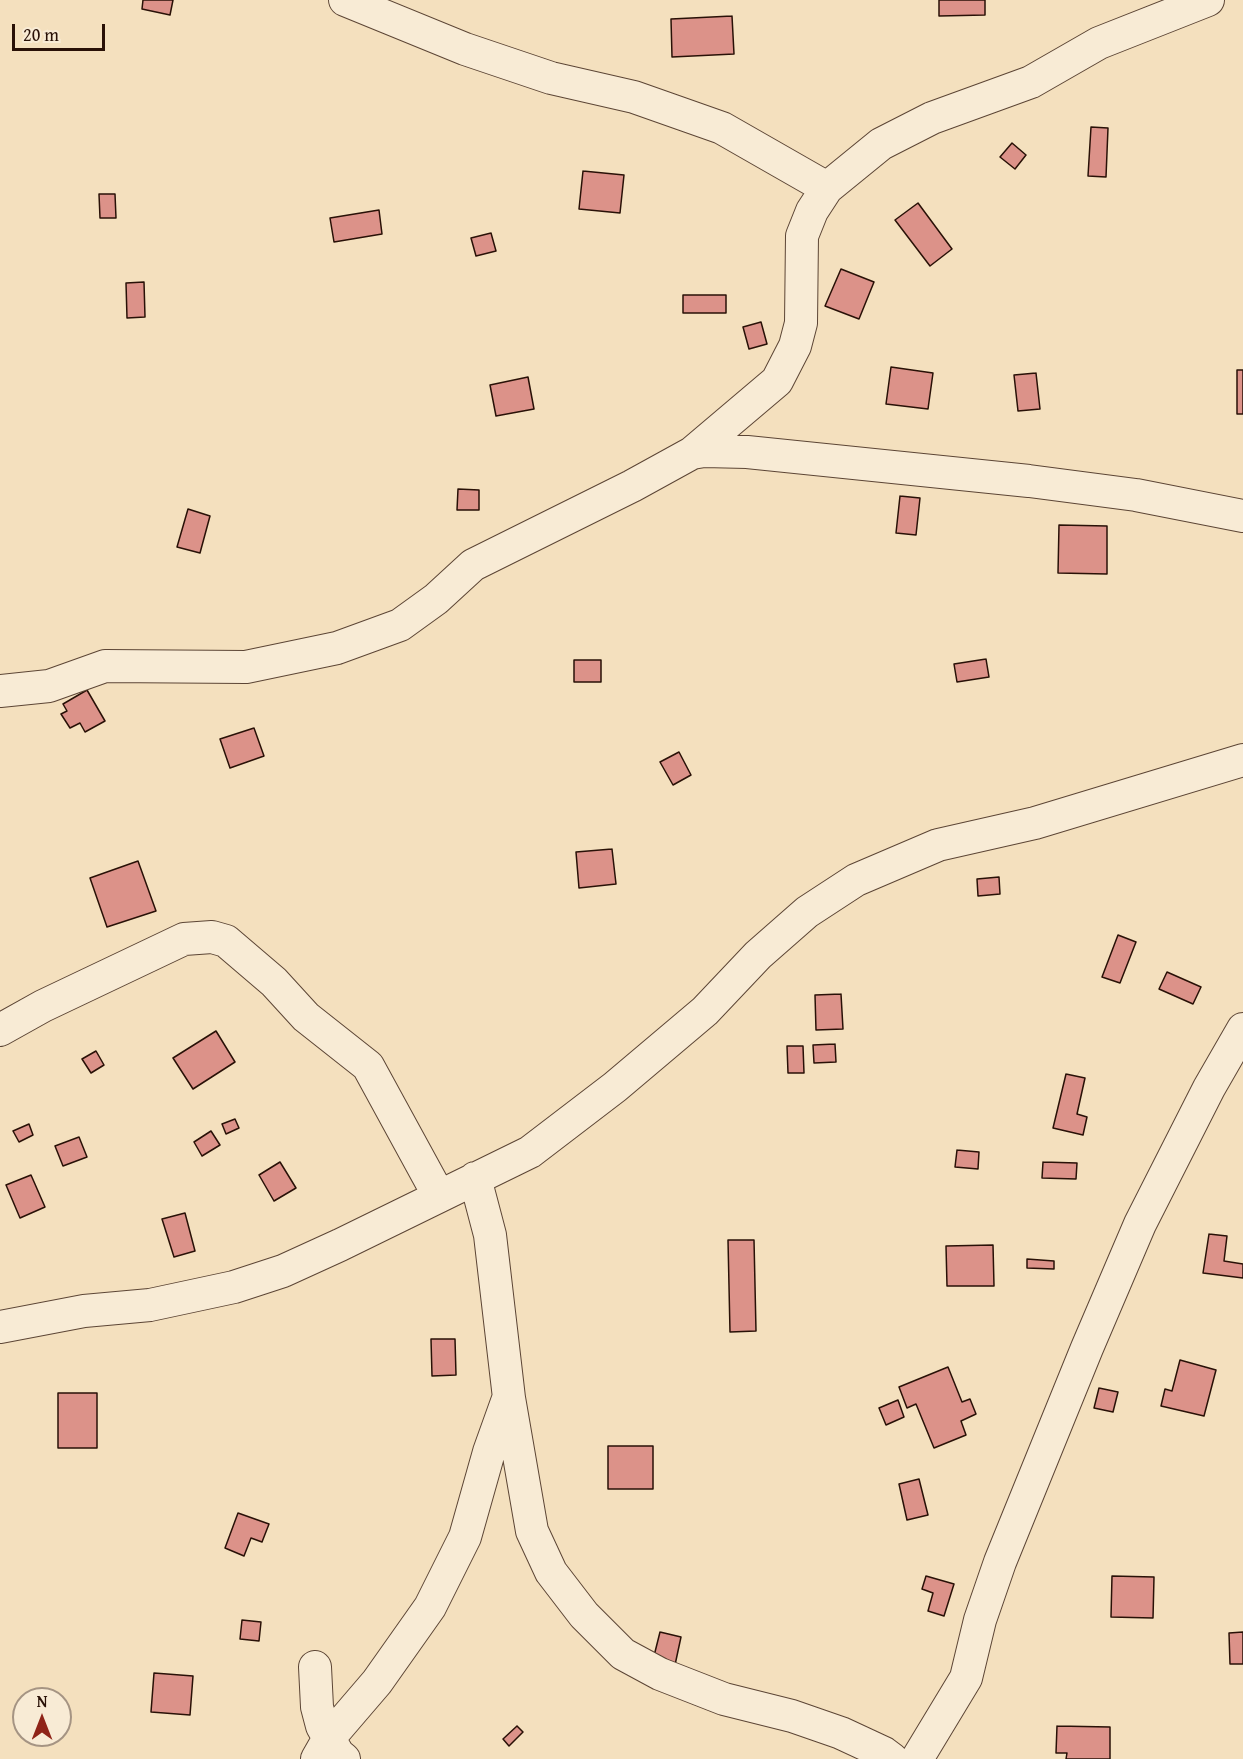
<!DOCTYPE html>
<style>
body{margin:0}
#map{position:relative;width:1243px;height:1759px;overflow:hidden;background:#f4e0be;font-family:"Gentium Book Plus",serif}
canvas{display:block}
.north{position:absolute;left:12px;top:1687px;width:60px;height:60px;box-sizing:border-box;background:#f8ebd5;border:2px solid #a59483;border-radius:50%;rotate:0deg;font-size:16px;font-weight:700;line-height:24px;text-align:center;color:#291107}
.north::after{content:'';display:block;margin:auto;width:21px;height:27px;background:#8f2418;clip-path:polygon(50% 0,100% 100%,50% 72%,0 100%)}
.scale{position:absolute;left:12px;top:24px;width:93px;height:27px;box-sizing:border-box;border:3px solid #291107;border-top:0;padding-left:8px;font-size:18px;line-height:21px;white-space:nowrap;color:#291107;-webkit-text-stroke:4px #f8ebd5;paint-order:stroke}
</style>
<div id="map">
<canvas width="1243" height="1759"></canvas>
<div class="north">N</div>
<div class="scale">20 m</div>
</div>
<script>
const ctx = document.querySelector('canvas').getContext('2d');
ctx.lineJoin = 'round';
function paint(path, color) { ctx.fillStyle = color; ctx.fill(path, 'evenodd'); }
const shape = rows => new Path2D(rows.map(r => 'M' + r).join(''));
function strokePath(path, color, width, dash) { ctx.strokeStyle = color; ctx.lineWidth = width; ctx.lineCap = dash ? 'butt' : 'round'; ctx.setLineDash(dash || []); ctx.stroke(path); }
const building = shape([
 [143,0,173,0,170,15,142,9,143,0],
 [939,0,985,0,985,15,939,16,939,0],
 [732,16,734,54,672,57,671,19,732,16],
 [1091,127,1108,128,1106,177,1088,176,1091,127],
 [1012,143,1026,155,1015,169,1000,157,1012,143],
 [583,171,624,175,620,213,579,209,583,171],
 [99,194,115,194,116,218,100,218,99,194],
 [918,203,952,249,930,266,895,220,918,203],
 [379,210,382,234,334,242,330,218,379,210],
 [491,233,496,251,476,256,471,238,491,233],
 [841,269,874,282,859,319,825,306,841,269],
 [144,282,145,317,127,318,126,283,144,282],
 [683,295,726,295,726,313,683,313,683,295],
 [761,322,767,344,749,349,743,327,761,322],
 [891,367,933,373,928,409,886,404,891,367],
 [1237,370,1243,370,1243,414,1237,414,1237,370],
 [1036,373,1040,409,1018,411,1014,375,1036,373],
 [528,377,534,409,496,416,490,385,528,377],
 [458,489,479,490,479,510,457,510,458,489],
 [900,496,920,498,916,535,896,533,900,496],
 [188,509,210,516,200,553,177,547,188,509],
 [1059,525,1107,526,1107,574,1058,573,1059,525],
 [986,659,989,677,957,682,954,664,986,659],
 [574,660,601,660,601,682,574,682,574,660],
 [87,690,105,721,85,732,80,723,70,728,61,714,67,711,63,704,87,690],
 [254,728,264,756,230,768,220,739,254,728],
 [679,752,691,775,673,785,660,762,679,752],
 [612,849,616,884,579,888,576,852,612,849],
 [138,861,156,911,107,927,90,878,138,861],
 [999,877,1000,894,978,896,977,879,999,877],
 [1118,935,1136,942,1120,983,1102,977,1118,935],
 [1167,972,1201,987,1193,1004,1159,989,1167,972],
 [841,994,843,1029,816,1030,815,995,841,994],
 [216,1031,235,1062,193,1089,173,1058,216,1031],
 [835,1044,836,1062,814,1063,813,1045,835,1044],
 [787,1046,803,1046,804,1073,788,1073,787,1046],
 [96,1051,104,1065,91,1073,82,1059,96,1051],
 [1066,1074,1085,1078,1077,1114,1087,1117,1083,1135,1053,1128,1066,1074],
 [235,1119,239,1128,226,1134,222,1124,235,1119],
 [29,1124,33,1135,19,1142,13,1131,29,1124],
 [211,1131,220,1145,202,1156,194,1142,211,1131],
 [79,1137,87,1157,63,1166,55,1146,79,1137],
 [957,1150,979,1152,978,1169,955,1167,957,1150],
 [280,1162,296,1188,274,1201,259,1175,280,1162],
 [1043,1162,1077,1163,1076,1179,1042,1178,1043,1162],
 [31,1175,45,1207,20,1218,6,1185,31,1175],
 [185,1213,195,1251,174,1257,162,1219,185,1213],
 [1209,1234,1227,1236,1224,1261,1243,1264,1243,1278,1203,1273,1209,1234],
 [728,1240,754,1240,756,1331,730,1332,728,1240],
 [993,1245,994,1286,947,1286,946,1246,993,1245],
 [1027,1259,1054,1261,1054,1269,1027,1268,1027,1259],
 [431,1339,455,1339,456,1375,432,1376,431,1339],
 [1180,1360,1216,1370,1204,1416,1161,1406,1165,1389,1172,1391,1180,1360],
 [948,1367,962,1402,970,1399,976,1414,961,1421,966,1435,934,1448,916,1404,907,1408,899,1387,948,1367],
 [1099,1388,1118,1392,1113,1412,1094,1408,1099,1388],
 [58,1393,97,1393,97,1448,58,1448,58,1393],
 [898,1400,904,1417,886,1425,879,1408,898,1400],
 [608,1446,653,1446,653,1489,608,1489,608,1446],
 [919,1479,928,1515,907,1520,899,1484,919,1479],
 [238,1513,269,1524,262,1542,251,1538,244,1556,225,1548,238,1513],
 [926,1576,954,1584,944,1616,928,1611,933,1593,922,1589,926,1576],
 [1112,1576,1154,1577,1153,1618,1111,1617,1112,1576],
 [242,1620,261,1622,259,1641,240,1639,242,1620],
 [660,1632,681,1637,675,1665,653,1660,660,1632],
 [1243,1632,1243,1664,1230,1664,1229,1633,1243,1632],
 [154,1673,193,1676,190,1715,151,1712,154,1673],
 [517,1726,523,1732,509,1746,503,1739,517,1726],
 [1057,1726,1110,1727,1110,1759,1066,1759,1067,1753,1056,1753,1057,1726]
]);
paint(building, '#dc9289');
strokePath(building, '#291107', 1.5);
const street = shape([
 [345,0,465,49,551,78,634,97,722,128,827,188],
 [692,453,777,381,795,346,801,323,802,236,812,211,827,188,881,144,932,118,1031,82,1099,43,1208,0],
 [0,691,49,686,105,666,246,667,337,648,400,625,436,599,473,565,632,486,692,453,704,451,747,452,1029,481,1136,495,1243,516],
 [0,1030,43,1006,184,939,212,937,226,941,274,982,306,1017,368,1066,439,1196],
 [475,1178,490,1235,509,1398,532,1531,551,1572,584,1615,623,1654,660,1674,724,1699,792,1716,841,1733,884,1753,892,1759],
 [0,1327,84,1311,150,1305,234,1287,283,1271,340,1245,530,1152,615,1087,705,1011,758,955,807,912,856,880,938,845,1035,823,1243,760],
 [315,1667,317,1707,322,1726,338,1754,344,1759],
 [317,1759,329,1738,377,1682,430,1607,465,1537,489,1452,508,1399],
 [917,1759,966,1678,980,1620,1000,1562,1087,1348,1140,1224,1209,1088,1243,1029]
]);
strokePath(street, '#5c4535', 34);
strokePath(street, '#f8ebd5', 32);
</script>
